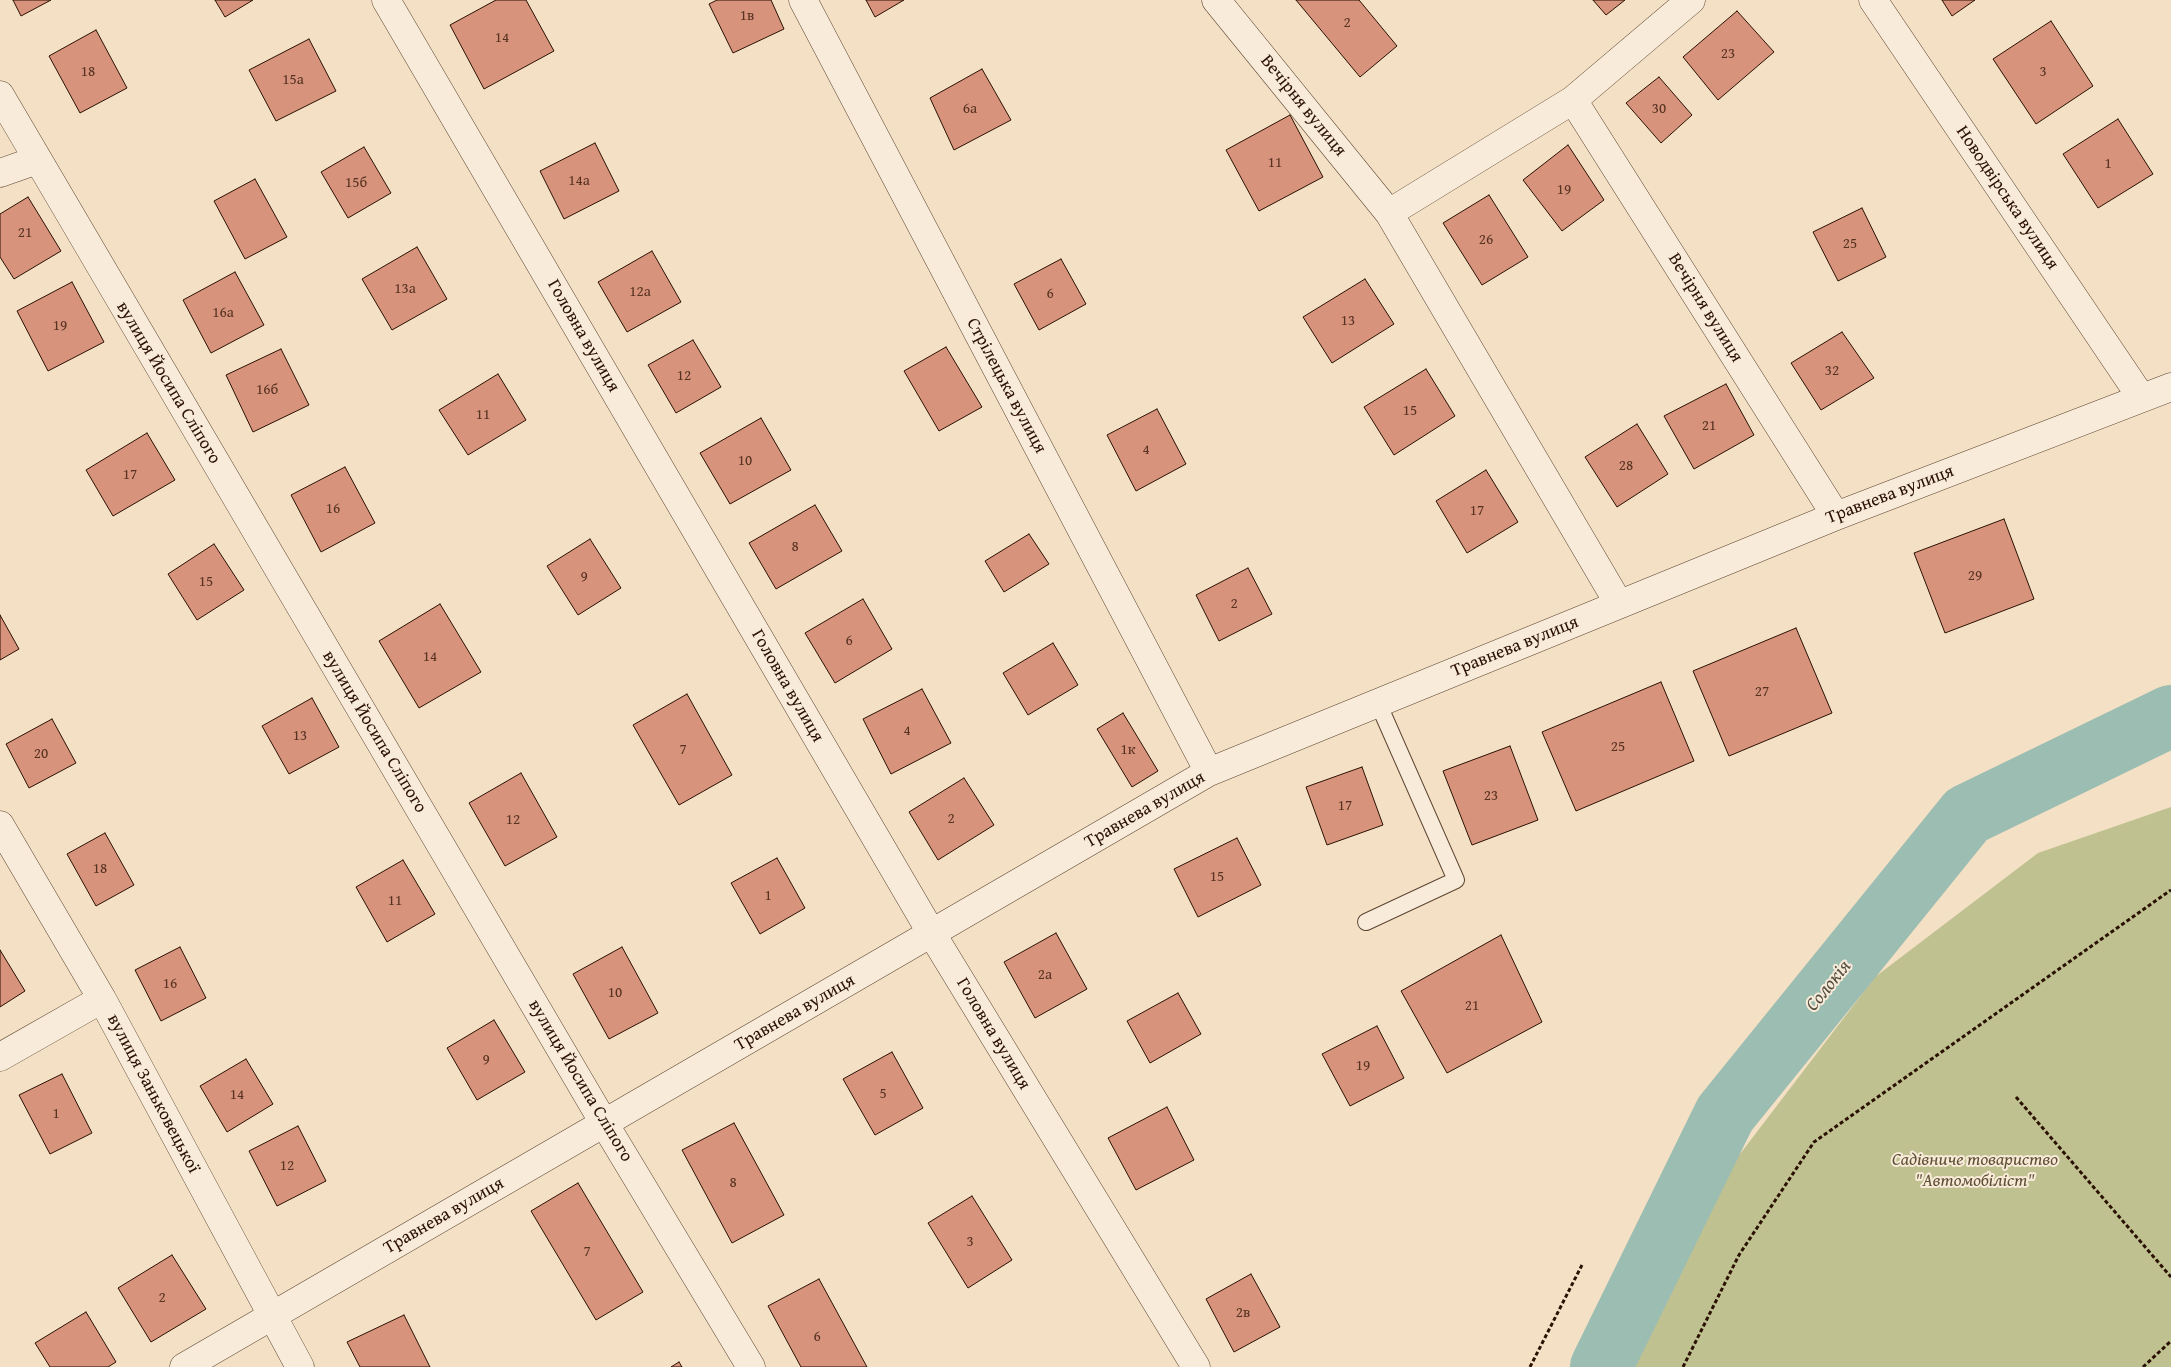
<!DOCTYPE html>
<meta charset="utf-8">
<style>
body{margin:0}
canvas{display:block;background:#f4e0c4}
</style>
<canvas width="2171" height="1367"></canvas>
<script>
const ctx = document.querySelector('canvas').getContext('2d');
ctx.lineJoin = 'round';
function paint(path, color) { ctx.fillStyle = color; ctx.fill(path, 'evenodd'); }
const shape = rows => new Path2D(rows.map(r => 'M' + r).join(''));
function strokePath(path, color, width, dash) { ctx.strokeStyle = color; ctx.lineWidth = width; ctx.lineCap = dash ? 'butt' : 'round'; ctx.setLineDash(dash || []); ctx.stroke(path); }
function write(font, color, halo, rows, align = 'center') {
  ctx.font = font + ' "Gentium Book Plus",serif'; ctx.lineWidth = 4; ctx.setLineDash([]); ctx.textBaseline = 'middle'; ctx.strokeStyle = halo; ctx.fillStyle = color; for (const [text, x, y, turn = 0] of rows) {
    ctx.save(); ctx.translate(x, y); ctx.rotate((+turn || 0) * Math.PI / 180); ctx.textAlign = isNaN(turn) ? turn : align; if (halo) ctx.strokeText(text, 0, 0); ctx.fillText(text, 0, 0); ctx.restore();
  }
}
paint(shape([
 [2171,807,2171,1367,1627,1367,1705,1200,1875,977,2038,853]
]), '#bfc191');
strokePath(shape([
 [1601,1367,1725,1114,1967,815,2171,716]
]), '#9cbdb2', 62);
const building = shape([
 [13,0,51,0,21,16,13,0],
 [215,0,253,0,225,17,215,0],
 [496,0,526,0,554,51,484,89,450,25,496,0],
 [717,0,771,0,784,29,733,53,709,4,717,0],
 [866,0,904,0,875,17,866,0],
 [1296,0,1359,0,1397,46,1360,77,1296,0],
 [1593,0,1625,0,1606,15,1593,0],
 [1942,0,1975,0,1952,16,1942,0],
 [1737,11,1774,52,1718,100,1683,57,1737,11],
 [2051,21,2093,86,2036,124,1993,59,2051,21],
 [96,30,127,88,80,113,49,56,96,30],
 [309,39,336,91,276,121,249,70,309,39],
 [982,69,1011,120,954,150,930,98,982,69],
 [1659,77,1692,115,1661,143,1626,103,1659,77],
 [1290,115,1323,177,1259,211,1226,150,1290,115],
 [2118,119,2153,174,2098,208,2063,154,2118,119],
 [595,143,619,191,564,219,540,171,595,143],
 [1568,145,1604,200,1562,231,1523,180,1568,145],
 [364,147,391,193,348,218,321,172,364,147],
 [255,179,287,237,245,259,214,201,255,179],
 [1489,195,1528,257,1482,285,1443,223,1489,195],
 [28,197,61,251,14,279,0,257,0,214,28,197],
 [1862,208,1886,257,1838,281,1813,232,1862,208],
 [417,247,447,299,392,330,362,279,417,247],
 [652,251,681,302,627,332,598,282,652,251],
 [1061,259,1086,304,1039,330,1014,284,1061,259],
 [235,272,264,325,211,353,183,300,235,272],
 [1365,279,1394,324,1332,363,1303,317,1365,279],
 [72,282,104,342,48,371,17,311,72,282],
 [1842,332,1874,378,1821,410,1791,363,1842,332],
 [693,340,721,387,676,413,648,365,693,340],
 [946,347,982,407,939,431,904,371,946,347],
 [281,349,309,405,253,432,226,375,281,349],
 [1426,369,1455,416,1394,455,1364,407,1426,369],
 [498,374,526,420,468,455,439,410,498,374],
 [1726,384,1754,435,1694,469,1664,416,1726,384],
 [1157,409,1186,464,1136,491,1107,435,1157,409],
 [761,418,791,470,730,504,700,453,761,418],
 [1637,424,1668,474,1617,507,1585,457,1637,424],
 [147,433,175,480,113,516,86,470,147,433],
 [345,467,375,523,321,552,291,495,345,467],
 [1486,470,1518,522,1467,553,1436,501,1486,470],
 [815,505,842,551,776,589,749,543,815,505],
 [2004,519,2034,599,1945,633,1914,553,2004,519],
 [1029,534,1049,564,1004,592,985,561,1029,534],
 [590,539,621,588,578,615,547,566,590,539],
 [214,544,244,590,197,620,168,574,214,544],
 [1248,568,1272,614,1219,641,1196,595,1248,568],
 [863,599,892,649,835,683,805,633,863,599],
 [440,604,481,672,419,708,379,641,440,604],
 [0,615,19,649,0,660,0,615],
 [1796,628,1832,713,1729,756,1693,671,1796,628],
 [1053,643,1078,685,1028,715,1003,673,1053,643],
 [1661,682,1694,761,1576,811,1542,732,1661,682],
 [922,689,951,743,891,774,863,719,922,689],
 [687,694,732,775,679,805,633,725,687,694],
 [312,698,339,747,289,774,262,726,312,698],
 [1123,713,1158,771,1132,787,1097,729,1123,713],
 [52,719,76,763,29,788,6,744,52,719],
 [1510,746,1538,820,1472,845,1443,771,1510,746],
 [1362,767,1383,825,1327,845,1306,787,1362,767],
 [521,773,557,837,505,866,469,803,521,773],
 [964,778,994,825,938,860,909,812,964,778],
 [105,833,134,885,96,906,67,854,105,833],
 [1237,838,1261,885,1198,917,1174,869,1237,838],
 [777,858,805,908,760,934,731,883,777,858],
 [403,860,435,914,387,942,356,887,403,860],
 [1056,933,1087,989,1035,1018,1004,962,1056,933],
 [1501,935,1542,1022,1447,1073,1401,991,1501,935],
 [180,947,206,998,161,1021,135,970,180,947],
 [622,947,658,1013,609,1039,573,974,622,947],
 [0,950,25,991,0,1007,0,950],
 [1178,993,1201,1034,1150,1063,1127,1021,1178,993],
 [494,1020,525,1072,477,1100,447,1048,494,1020],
 [1377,1026,1404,1078,1350,1106,1322,1054,1377,1026],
 [892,1052,923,1108,875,1135,843,1079,892,1052],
 [246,1059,273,1104,227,1132,200,1086,246,1059],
 [62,1074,92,1133,50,1154,19,1095,62,1074],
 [1167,1107,1194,1160,1136,1190,1108,1138,1167,1107],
 [734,1123,784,1215,732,1243,682,1150,734,1123],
 [298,1126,326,1181,277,1206,249,1151,298,1126],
 [578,1183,643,1292,596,1320,531,1211,578,1183],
 [972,1196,1012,1260,968,1288,928,1223,972,1196],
 [172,1255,206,1309,151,1342,118,1288,172,1255],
 [1251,1274,1280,1327,1234,1352,1206,1299,1251,1274],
 [819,1279,867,1367,801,1367,768,1306,819,1279],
 [86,1312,116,1362,108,1367,50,1367,35,1343,86,1312],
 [404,1315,430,1367,360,1367,347,1342,404,1315],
 [679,1362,682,1367,671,1367,679,1362]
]);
paint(building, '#d7937c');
strokePath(building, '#2b1102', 1);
const service = shape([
 [1366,922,1456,880,1378,703]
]);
const minor = shape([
 [386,0,932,934,1196,1367],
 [803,0,1209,772],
 [1216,0,1389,213,1619,604],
 [1873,0,2141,397],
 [0,95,604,1123,751,1367],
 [1573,100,1836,516],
 [0,173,37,160],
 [1389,213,1573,100,1691,0],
 [0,825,102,999,300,1367],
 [0,1057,102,999],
 [184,1367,1209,772,1836,516,2171,387]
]);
strokePath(service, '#5d4532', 18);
strokePath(minor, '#5d4532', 29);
strokePath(shape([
 [2016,1097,2171,1277],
 [1530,1367,1583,1263],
 [1683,1367,1739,1255,1814,1142,2171,890],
 [2143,1367,2171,1341]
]), '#2b1102', 3, [4, 2.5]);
strokePath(service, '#f8ebd9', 16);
strokePath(minor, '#f8ebd9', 28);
write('15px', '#563220', null, [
 ["1в",747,16],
 ["2",1347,23],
 ["14",502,38],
 ["23",1728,54],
 ["18",88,72],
 ["3",2043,72],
 ["15а",293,80],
 ["6а",970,109],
 ["30",1659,109],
 ["11",1275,163],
 ["1",2108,164],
 ["14а",579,181],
 ["15б",356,183],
 ["19",1564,190],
 ["21",25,233],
 ["26",1486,240],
 ["25",1850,244],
 ["13а",405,289],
 ["12а",640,292],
 ["6",1050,294],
 ["16а",223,313],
 ["13",1348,321],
 ["19",60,326],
 ["32",1832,371],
 ["12",684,376],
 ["16б",267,390],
 ["15",1410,411],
 ["11",483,415],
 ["21",1709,426],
 ["4",1146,450],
 ["10",745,461],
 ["28",1626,466],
 ["17",130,475],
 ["16",333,509],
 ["17",1477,511],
 ["8",795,547],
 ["29",1975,576],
 ["9",584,577],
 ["15",206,582],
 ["2",1234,604],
 ["6",849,641],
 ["14",430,657],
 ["27",1762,692],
 ["4",907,731],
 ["13",300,736],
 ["25",1618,747],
 ["7",683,750],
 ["1к",1128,750],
 ["20",41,754],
 ["23",1491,796],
 ["17",1345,806],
 ["2",951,819],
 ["12",513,820],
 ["18",100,869],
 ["15",1217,877],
 ["1",768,896],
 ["11",395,901],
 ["2а",1045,975],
 ["16",170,984],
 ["10",615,993],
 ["21",1472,1006],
 ["9",486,1060],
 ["19",1363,1066],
 ["5",883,1094],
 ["14",237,1095],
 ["1",56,1114],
 ["12",287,1166],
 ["8",733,1183],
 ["3",970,1242],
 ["7",587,1252],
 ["2",162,1298],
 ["2в",1243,1313],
 ["6",817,1337]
]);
write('18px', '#2b1102', '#f8ebd9', [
 ["Вечірня вулиця",1303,106,51],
 ["Новодвірська вулиця",2007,198,56],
 ["Вечірня вулиця",1705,308,58],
 ["Головна вулиця",583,336,60],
 ["вулиця Йосипа Сліпого",168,383,59],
 ["Стрілецька вулиця",1006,386,62],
 ["Травнева вулиця",1890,495,-21],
 ["Травнева вулиця",1515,647,-22],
 ["Головна вулиця",787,686,60],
 ["вулиця Йосипа Сліпого",374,732,59],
 ["Травнева вулиця",1145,810,-30],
 ["Травнева вулиця",795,1013,-30],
 ["Головна вулиця",993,1034,59],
 ["вулиця Йосипа Сліпого",580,1081,59],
 ["вулиця Заньковецької",153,1094,62],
 ["Травнева вулиця",444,1216,-30]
]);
write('italic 18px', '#5f4f34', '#f8ebd9', [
 ["Садівниче товариство",1975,1160],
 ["\"Автомобіліст\"",1975,1181]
]);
write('italic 19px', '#534d40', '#f8ebd9', [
 ["Солокія",1829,986,-51]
]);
</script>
